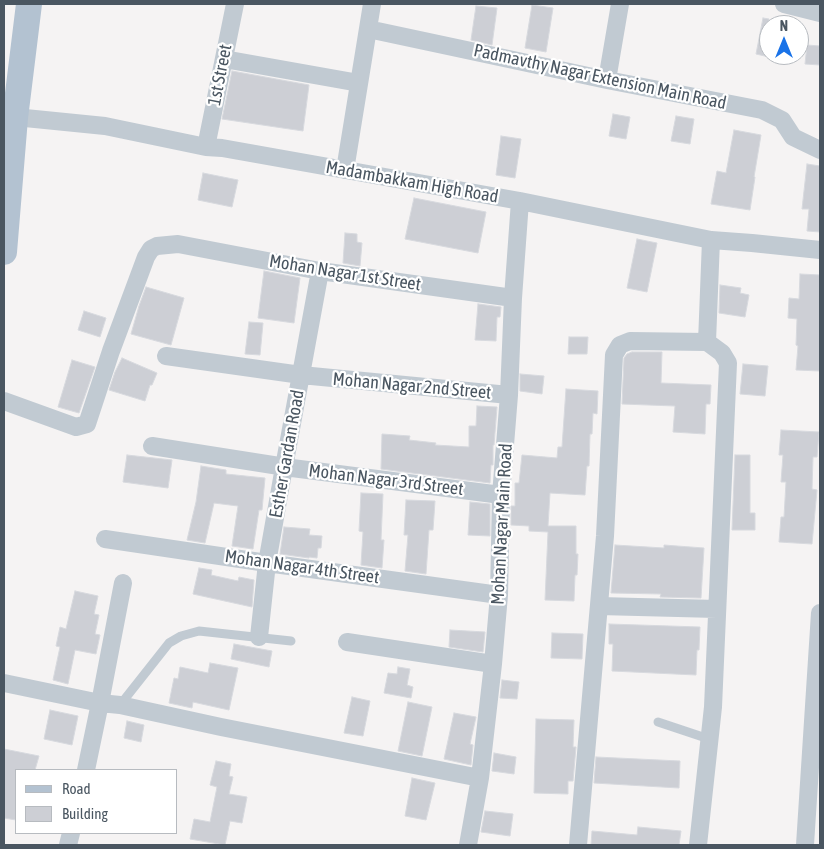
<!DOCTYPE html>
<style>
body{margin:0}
#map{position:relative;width:824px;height:849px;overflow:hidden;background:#f5f3f3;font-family:"Asap Condensed",sans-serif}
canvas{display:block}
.frame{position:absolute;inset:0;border:5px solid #4a5661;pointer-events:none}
.legend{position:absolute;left:15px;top:769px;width:162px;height:65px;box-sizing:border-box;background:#fff;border:1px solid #b7bbc0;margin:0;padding:6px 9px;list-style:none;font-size:15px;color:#4a5661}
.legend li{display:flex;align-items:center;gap:10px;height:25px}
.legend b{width:25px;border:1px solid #b7bbc0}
.north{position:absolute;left:759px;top:15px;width:50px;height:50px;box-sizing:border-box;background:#fff;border:1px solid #b7bbc0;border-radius:50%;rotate:0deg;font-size:14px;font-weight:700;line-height:20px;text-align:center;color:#4a5661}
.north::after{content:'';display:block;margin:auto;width:18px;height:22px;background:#1a73e8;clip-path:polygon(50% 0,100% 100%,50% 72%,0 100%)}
</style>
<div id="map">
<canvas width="824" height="849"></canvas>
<div class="frame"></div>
<ul class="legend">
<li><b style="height:6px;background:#b3c2d1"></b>Road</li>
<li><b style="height:14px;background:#cdcfd5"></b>Building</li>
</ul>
<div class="north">N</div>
</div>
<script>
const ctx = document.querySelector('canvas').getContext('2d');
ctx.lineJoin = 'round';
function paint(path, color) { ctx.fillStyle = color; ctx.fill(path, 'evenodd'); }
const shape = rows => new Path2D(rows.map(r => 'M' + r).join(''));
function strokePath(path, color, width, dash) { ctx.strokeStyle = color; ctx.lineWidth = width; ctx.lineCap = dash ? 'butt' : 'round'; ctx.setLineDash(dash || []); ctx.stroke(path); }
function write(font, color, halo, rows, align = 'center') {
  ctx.font = font + ' "Asap Condensed",sans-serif'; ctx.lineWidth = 4.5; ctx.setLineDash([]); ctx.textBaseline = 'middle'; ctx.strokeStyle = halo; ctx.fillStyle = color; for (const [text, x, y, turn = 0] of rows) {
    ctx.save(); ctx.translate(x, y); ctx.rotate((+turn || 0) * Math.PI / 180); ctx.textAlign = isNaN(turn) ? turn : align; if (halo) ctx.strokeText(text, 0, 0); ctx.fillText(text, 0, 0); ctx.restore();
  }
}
const building = shape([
 [532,5,553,8,546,52,525,48,532,5],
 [476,6,497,8,492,45,471,40,476,6],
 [763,18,769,19,769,57,756,54,763,18],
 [807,45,820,46,820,65,805,64,807,45],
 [232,71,309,85,303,131,222,119,232,71],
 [613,114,630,117,626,139,609,136,613,114],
 [676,116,694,119,690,144,671,141,676,116],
 [734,130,761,135,754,177,755,177,750,210,711,204,717,171,726,173,734,130],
 [501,136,521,139,515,178,496,175,501,136],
 [807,164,820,166,820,232,807,231,809,209,802,209,807,164],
 [203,173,238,180,232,207,198,200,203,173],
 [414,198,486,212,478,253,405,239,414,198],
 [345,233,357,234,357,242,362,243,360,266,343,263,345,233],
 [637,239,657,243,647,292,627,288,637,239],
 [264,271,300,278,294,323,258,318,264,271],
 [800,274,820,275,820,371,796,370,798,346,796,345,797,319,788,318,789,298,799,299,800,274],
 [720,285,741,288,740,293,749,295,745,317,719,313,720,285],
 [146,287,184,298,171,345,131,334,139,306,146,287],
 [478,304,501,307,500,317,497,317,496,341,475,340,478,304],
 [84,311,106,318,100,337,78,330,84,311],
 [249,322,263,323,260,355,245,354,249,322],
 [569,337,588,337,587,354,568,354,569,337],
 [632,352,662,352,661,383,711,385,710,404,706,404,705,434,673,432,675,406,622,404,624,358,627,354,632,352],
 [122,358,157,373,152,385,150,385,145,401,109,390,115,372,122,358],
 [72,360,95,367,79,413,58,407,72,360],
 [743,364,768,366,765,396,740,394,743,364],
 [520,374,544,376,542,394,520,391,520,374],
 [566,389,598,391,597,414,593,413,592,434,590,434,589,466,587,466,585,495,550,493,548,526,576,526,576,554,578,554,577,575,575,575,574,601,545,600,548,532,529,531,529,526,511,525,511,506,515,506,515,483,519,483,522,455,557,458,558,447,562,447,566,389],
 [477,406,497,407,494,445,493,445,493,465,491,465,490,483,381,469,382,434,410,436,409,440,436,443,435,445,469,447,469,426,476,426,477,406],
 [781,430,819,432,817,457,813,457,812,489,817,490,812,544,779,542,781,517,784,517,786,482,781,482,783,455,779,455,781,430],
 [127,455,172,460,168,488,123,482,127,455],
 [735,455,750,455,750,513,755,513,755,530,732,530,735,455],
 [201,466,226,470,226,474,265,478,262,510,259,510,253,549,232,546,238,506,214,503,205,543,187,540,196,502,201,466],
 [361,493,383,494,381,540,384,540,382,568,361,565,363,532,359,531,361,493],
 [406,500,435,501,433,530,429,530,426,574,405,571,408,535,404,535,406,500],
 [470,502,490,504,490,536,468,535,470,502],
 [284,527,310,529,309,535,322,536,321,548,318,548,317,558,309,557,309,558,280,554,284,527],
 [615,545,664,548,664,545,704,548,701,598,660,597,661,594,611,593,615,545],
 [199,568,212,570,211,575,238,581,239,577,254,580,252,607,193,594,199,568],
 [75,591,98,596,94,614,99,615,95,634,100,635,96,654,75,650,68,684,53,680,60,647,56,646,60,627,66,629,75,591],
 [609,624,700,627,699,650,697,650,696,675,612,671,613,644,609,644,609,624],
 [450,630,485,632,483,652,449,647,450,630],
 [552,633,583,634,582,659,551,658,552,633],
 [234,644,272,651,269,667,231,659,234,644],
 [210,663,238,668,229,710,193,702,192,708,169,703,174,678,178,679,180,667,208,673,210,663],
 [398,667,410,669,407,685,413,687,411,698,384,693,388,673,397,674,398,667],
 [502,680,519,682,517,699,500,698,502,680],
 [352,697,370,701,363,736,344,733,352,697],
 [408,702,432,707,422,756,398,751,408,702],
 [50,710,78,716,72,745,44,739,50,710],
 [454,713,476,717,470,744,473,745,471,765,444,759,454,713],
 [536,719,574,720,573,747,576,747,573,781,568,781,568,794,534,793,536,719],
 [127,721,144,725,141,742,124,738,127,721],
 [4,749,39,756,35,770,16,770,16,820,4,818,4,749],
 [494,753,516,757,514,774,492,771,494,753],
 [596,757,680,761,679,788,594,783,596,757],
 [216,761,231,764,229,776,233,777,229,794,247,797,242,823,230,821,225,845,190,839,194,819,210,822,217,787,210,785,216,761],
 [412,778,435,783,426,820,405,816,412,778],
 [485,811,513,814,510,836,481,832,485,811],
 [638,827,681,831,679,845,591,845,592,831,637,835,638,827]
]);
paint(building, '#cdcfd5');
strokePath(building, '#d7d9de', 1);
strokePath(shape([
 [120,705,169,643,181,636,199,631,291,641],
 [658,722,709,739]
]), '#c1cad2', 9);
strokePath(shape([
 [784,4,820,13],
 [368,29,607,80,762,110,782,120,793,137,820,150],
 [224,59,359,83],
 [607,80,620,4],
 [5,116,105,126,206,147,222,148,520,201,711,240,752,243,820,250],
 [206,147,235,4],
 [345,170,372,4],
 [166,356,301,375,509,395],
 [4,401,76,427,87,424,111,351,146,257,151,249,157,246,178,244,320,271,513,298],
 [152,446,292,468,501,495],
 [105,539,267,563,499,595],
 [599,606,717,609],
 [259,637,267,563,284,467,320,271],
 [347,642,493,664],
 [4,683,100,703,120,705,221,727,480,778],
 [86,770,100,703,123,583],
 [68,845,71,833],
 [468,845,480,778,493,664,499,595,501,495,509,395,513,298,520,201],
 [578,845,605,536,614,355,620,345,630,341,707,342,711,240],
 [698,845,713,707,728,363,722,353,707,342],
 [805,845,820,613]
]), '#c1cad2', 18);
strokePath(shape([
 [4,252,15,118,29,4]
]), '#b3c2d1', 26);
write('18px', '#4a5661', '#fff', [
 ["1st Street",220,75,-79],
 ["Padmavthy Nagar Extension Main Road",600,77,12],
 ["Madambakkam High Road",412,182,10],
 ["Mohan Nagar 1st Street",345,273,9],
 ["Mohan Nagar 2nd Street",412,386,5],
 ["Esther Gardan Road",287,454,-80],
 ["Mohan Nagar 3rd Street",386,480,7],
 ["Mohan Nagar Main Road",502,524,-87],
 ["Mohan Nagar 4th Street",302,567,8]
]);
</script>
